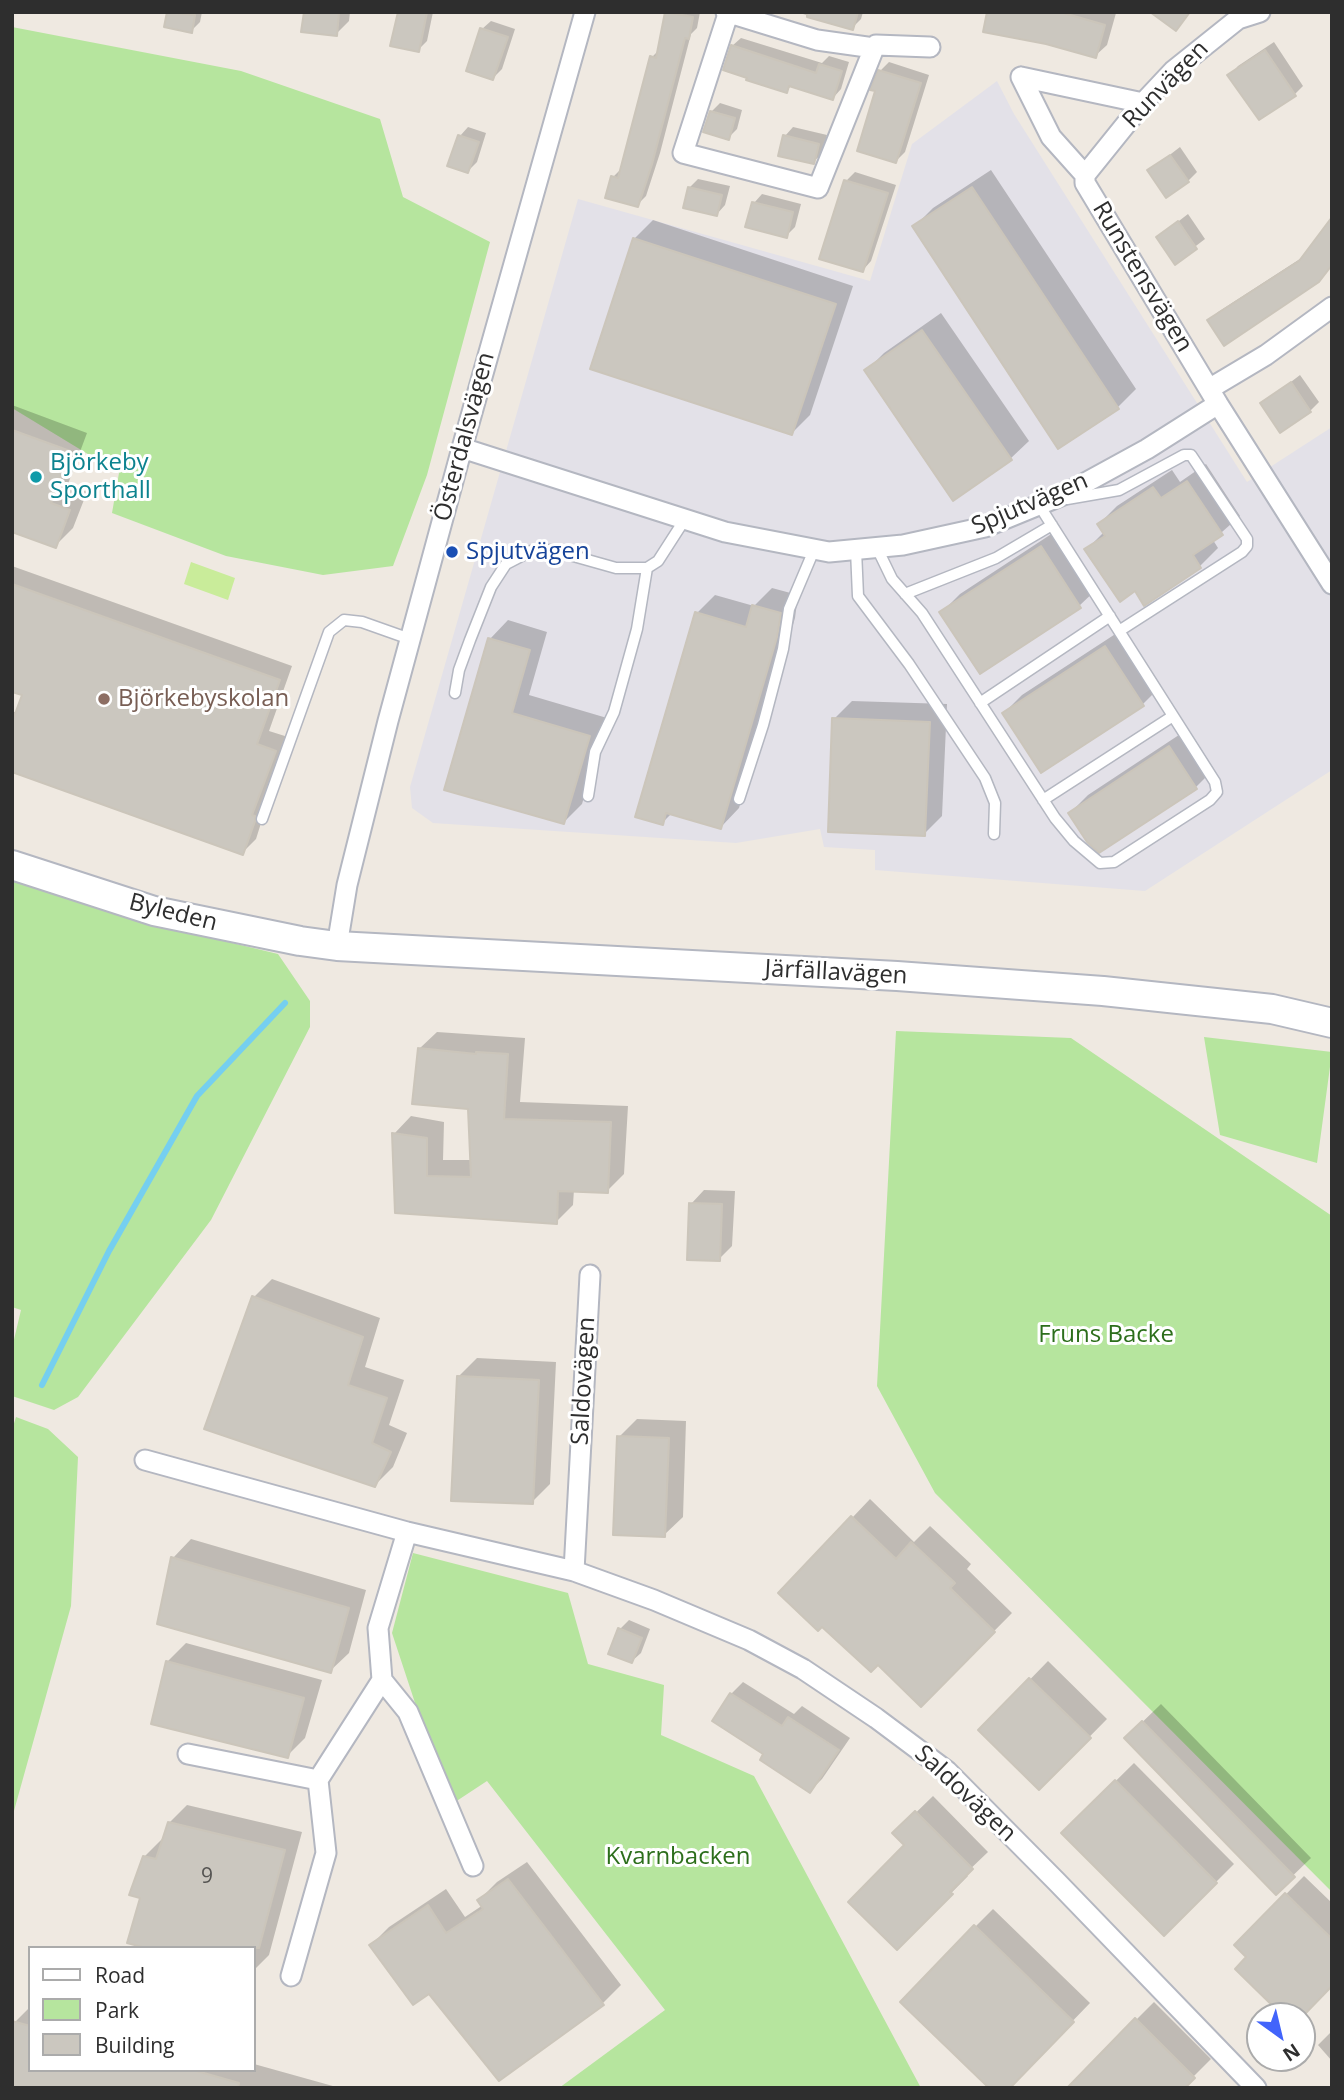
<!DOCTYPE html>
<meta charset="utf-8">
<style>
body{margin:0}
#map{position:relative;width:1344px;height:2100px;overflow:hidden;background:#efe9e1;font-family:"Open Sans",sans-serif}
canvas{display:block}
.frame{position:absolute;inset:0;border:14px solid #2e2e2e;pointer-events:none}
.legend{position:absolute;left:28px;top:1946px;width:228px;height:126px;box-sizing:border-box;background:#fff;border:2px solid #ababab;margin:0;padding:9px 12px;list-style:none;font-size:21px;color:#2e2e2e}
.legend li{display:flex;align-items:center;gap:14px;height:35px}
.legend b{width:35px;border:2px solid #ababab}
.north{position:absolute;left:1246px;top:2002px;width:70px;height:70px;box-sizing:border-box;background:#fff;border:2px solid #ababab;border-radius:50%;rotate:146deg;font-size:19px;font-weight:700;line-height:28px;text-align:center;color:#2e2e2e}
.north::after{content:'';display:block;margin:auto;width:24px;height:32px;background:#4264fb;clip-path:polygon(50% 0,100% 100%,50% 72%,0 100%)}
</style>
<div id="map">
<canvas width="1344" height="2100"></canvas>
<div class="frame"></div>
<ul class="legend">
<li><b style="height:9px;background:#fff"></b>Road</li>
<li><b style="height:19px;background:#b6e59e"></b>Park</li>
<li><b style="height:19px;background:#cbc7bf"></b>Building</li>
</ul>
<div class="north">N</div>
</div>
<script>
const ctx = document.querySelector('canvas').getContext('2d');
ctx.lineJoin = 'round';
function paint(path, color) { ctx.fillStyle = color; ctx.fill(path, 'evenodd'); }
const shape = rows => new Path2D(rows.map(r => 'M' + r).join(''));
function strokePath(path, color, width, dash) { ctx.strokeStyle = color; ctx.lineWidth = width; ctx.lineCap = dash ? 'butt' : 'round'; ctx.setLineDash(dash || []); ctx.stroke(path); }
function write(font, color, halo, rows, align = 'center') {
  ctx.font = font + ' "Open Sans",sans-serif'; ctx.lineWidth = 6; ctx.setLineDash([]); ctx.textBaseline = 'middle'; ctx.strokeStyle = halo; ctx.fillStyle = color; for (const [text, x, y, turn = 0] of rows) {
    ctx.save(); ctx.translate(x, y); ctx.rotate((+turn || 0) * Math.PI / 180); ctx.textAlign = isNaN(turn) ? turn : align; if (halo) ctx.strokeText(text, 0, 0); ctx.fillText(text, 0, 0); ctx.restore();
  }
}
paint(shape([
 [997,81,1014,114,1247,482,1332,427,1332,770,1145,891,875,870,875,850,824,847,820,829,736,843,433,823,412,808,410,787,578,199,870,281,912,144]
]), '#e3e1e8');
paint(shape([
 [12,27,241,71,380,119,403,197,490,242,427,475,393,566,323,575,226,556,112,513,119,473,12,408],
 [12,876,129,918,278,954,310,1001,310,1027,211,1220,78,1397,54,1410,12,1396,12,1348,21,1310,12,1307],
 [896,1031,1071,1038,1332,1216,1332,1892,935,1493,877,1386],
 [1204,1037,1332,1052,1317,1163,1220,1135],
 [16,1417,48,1429,78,1457,71,1606,12,1818,12,1430],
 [413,1553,568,1593,588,1664,664,1685,661,1735,754,1776,921,2088,559,2088,665,2010,487,1781,449,1806,392,1633]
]), '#b6e59e');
paint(shape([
 [191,562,235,578,228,600,184,584]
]), '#c9ec9a');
paint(shape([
 [168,12,202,12,200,22,191,31],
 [306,12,350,12,349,21,336,34],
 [399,12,433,12,427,41,418,50],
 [700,12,697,28,691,34,660,153,646,196,637,205,613,177,622,168,652,57,659,50,667,12],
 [796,12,863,12,861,19,852,28],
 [989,12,1112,12,1116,13,1107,45,1095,56],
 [491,21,515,29,502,69,493,78,482,29],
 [741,38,822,63,829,56,849,62,841,89,833,98,792,85,786,91,732,46],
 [1274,42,1303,86,1295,94,1230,75,1238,66],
 [889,62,929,75,905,152,896,161,880,71],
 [720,103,742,110,737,129,728,138,711,112],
 [468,127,486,133,477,162,468,171,460,136],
 [793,127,827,135,822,154,813,162,785,136],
 [1180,147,1197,172,1188,181,1150,170],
 [991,170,1136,389,1118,407,1059,446,915,226,933,208],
 [855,172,896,185,871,261,863,270,846,181],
 [698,179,730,186,725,205,717,214,689,188],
 [762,194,801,204,795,227,786,236,754,203],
 [1188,214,1205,239,1175,262,1158,237],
 [653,220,853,286,810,415,792,433,592,368,635,238],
 [1306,255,1332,265,1209,320,1218,312],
 [941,313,1029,441,1010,459,866,371,884,353],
 [1300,375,1319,402,1310,411,1262,404],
 [12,405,87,433,68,484,87,492,73,528,55,546,12,530],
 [1206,464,1240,516,1213,540,1218,548,1200,566,1145,603,1135,589,1087,549,1104,532,1099,524,1117,506,1172,470,1180,482],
 [1059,529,1098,588,1079,606,942,612,960,594],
 [12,566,292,666,269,731,288,737,256,839,242,853,12,770,12,711,17,713,24,694,12,690],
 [772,588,798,595,795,618,739,808,721,827,672,813,662,823,697,613,715,595,754,606],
 [508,620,547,632,529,695,607,718,582,804,564,822,446,789,490,639],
 [1123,629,1161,686,1143,704,1004,713,1022,695],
 [852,701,947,704,942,816,924,834,834,719],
 [1188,729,1214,769,1196,787,1099,850,1070,813,1088,795],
 [437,1032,525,1038,520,1102,628,1106,624,1174,607,1191,574,1189,573,1205,556,1222,397,1211,394,1134,411,1116,444,1122,443,1160,472,1160,469,1108,419,1049],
 [704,1190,735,1191,732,1246,719,1259,691,1204],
 [272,1279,380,1318,365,1367,404,1380,389,1425,407,1433,393,1467,375,1485,254,1297],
 [477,1358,556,1362,550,1484,532,1502,459,1376],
 [637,1419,686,1421,683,1517,664,1535,619,1437],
 [870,1499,914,1542,930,1526,971,1564,967,1569,1012,1613,921,1705,878,1662,781,1593],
 [191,1539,366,1590,349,1653,330,1671,173,1558],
 [629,1620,650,1629,641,1653,632,1661,620,1629],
 [186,1643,322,1680,305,1738,287,1756,168,1661],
 [1048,1661,1107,1719,1039,1788,981,1730],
 [743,1682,794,1714,802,1706,850,1738,822,1779,810,1791,766,1754,731,1694],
 [1161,1704,1311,1858,1276,1892,1126,1738],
 [1134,1763,1234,1864,1164,1934,1063,1833],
 [933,1796,988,1852,965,1874,968,1876,897,1948,907,1845,895,1833],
 [187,1805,302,1832,269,1955,254,1970,254,1948,142,1897,145,1856,163,1838,169,1823],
 [527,1862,621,1985,603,2003,371,1945,389,1927,446,1889,465,1917,483,1905,479,1900,497,1882],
 [1304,1876,1332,1903,1332,1984,1300,2016,1286,2016,1249,1957,1236,1945],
 [993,1909,1090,2003,1008,2088,975,1927],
 [1154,2002,1211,2059,1182,2088,1136,2020],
 [30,2007,30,2070,254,2070,254,2064,340,2088,12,2088,15,2022],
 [1332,2031,1332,2061,1318,2045]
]), '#0003');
strokePath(shape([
 [42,1385,109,1251,197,1096,285,1003]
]), '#75cff0', 6);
const building = shape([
 [167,12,195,15,192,33,164,27,167,12],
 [304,12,339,12,337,36,301,32,304,12],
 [398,12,427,12,419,52,390,46,398,12],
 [665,12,693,17,689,39,685,38,652,164,638,207,605,198,611,176,618,178,650,56,656,58,665,12],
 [807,12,858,12,853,30,807,17,807,12],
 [987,12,1060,12,1105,25,1096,58,1046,44,983,32,987,12],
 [1150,12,1190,12,1176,31,1150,12],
 [480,28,508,37,493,80,466,71,480,28],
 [731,45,816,73,819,64,842,71,833,100,789,86,787,93,746,80,747,78,723,70,731,45],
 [1265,50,1296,96,1259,120,1227,75,1265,50],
 [878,70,921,83,896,163,857,151,875,91,870,90,878,70],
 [710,111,735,118,729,140,703,132,710,111],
 [458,135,479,142,468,173,447,166,458,135],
 [783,135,819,144,814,164,778,156,783,135],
 [1170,155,1189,182,1166,198,1147,170,1170,155],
 [844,180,888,193,863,272,819,259,844,180],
 [688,187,722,195,717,216,683,208,688,187],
 [972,187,1119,409,1058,449,912,226,972,187],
 [752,202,793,212,787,238,745,227,752,202],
 [1332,217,1332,265,1319,282,1224,346,1207,320,1299,261,1332,217],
 [1178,221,1197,249,1175,265,1156,237,1178,221],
 [633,238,836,304,792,435,590,369,633,238],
 [922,330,1012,460,953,501,864,370,922,330],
 [1291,382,1311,412,1280,433,1260,403,1291,382],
 [12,430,70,451,51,503,70,510,56,548,12,532,12,430],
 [1187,481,1223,535,1193,555,1201,568,1144,606,1135,591,1120,602,1084,549,1105,536,1097,524,1153,487,1161,498,1187,481],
 [1041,546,1081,608,980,674,939,612,1041,546],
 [12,584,280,680,257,744,276,751,252,815,255,816,255,821,243,855,12,772,12,722,22,695,12,692,12,584],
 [752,605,781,613,777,637,721,829,666,813,663,825,635,817,695,612,746,627,752,605],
 [488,638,530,650,512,713,590,736,564,824,444,790,488,638],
 [1105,646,1144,706,1041,773,1002,713,1105,646],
 [832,718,930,722,925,836,828,832,832,718],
 [1169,746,1197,789,1099,853,1087,842,1068,813,1169,746],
 [418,1048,476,1054,476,1052,508,1054,504,1119,611,1122,608,1193,558,1191,557,1224,395,1213,392,1133,427,1138,427,1176,471,1177,468,1109,412,1104,418,1048],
 [689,1203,722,1204,720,1261,687,1260,689,1203],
 [252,1296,363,1337,348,1385,387,1398,372,1443,391,1452,375,1487,204,1429,252,1296],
 [457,1376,539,1380,533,1504,451,1501,457,1376],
 [617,1436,669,1438,665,1537,613,1535,617,1436],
 [851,1516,896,1559,911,1542,955,1583,950,1588,995,1632,921,1707,878,1665,871,1672,822,1627,818,1631,778,1593,851,1516],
 [171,1557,349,1608,331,1673,157,1624,171,1557],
 [618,1628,642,1638,632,1663,608,1654,618,1628],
 [166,1661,304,1698,288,1758,151,1724,166,1661],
 [1029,1678,1091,1738,1039,1790,978,1730,1029,1678],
 [730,1693,782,1726,788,1717,839,1750,810,1793,760,1760,763,1754,712,1721,730,1693],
 [1142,1721,1295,1877,1276,1895,1124,1738,1142,1721],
 [1115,1780,1217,1883,1164,1936,1061,1833,1115,1780],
 [915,1811,973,1869,950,1892,953,1894,897,1950,848,1902,904,1845,892,1833,915,1811],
 [168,1822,285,1850,259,1948,146,1948,127,1943,140,1898,129,1895,143,1856,156,1859,168,1822],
 [508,1879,604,2005,499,2081,429,1994,413,2005,369,1945,428,1905,446,1933,483,1909,477,1900,508,1879],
 [1285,1893,1332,1939,1332,1986,1303,2016,1283,2016,1235,1969,1246,1957,1234,1945,1285,1893],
 [974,1925,1074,2022,1010,2088,989,2088,900,2002,974,1925],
 [1135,2018,1195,2078,1185,2088,1067,2088,1135,2018],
 [12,2021,30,2026,30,2070,193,2070,239,2083,238,2088,12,2088,12,2021]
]);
paint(building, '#cbc7bf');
strokePath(building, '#cbc5ba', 2);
const lane = shape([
 [1067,499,1119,490,1184,455,1191,455,1247,539,1247,546,1242,552,1119,631],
 [877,548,892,579,922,613,1055,818,1074,841,1100,863,1114,862,1210,800,1217,792,1215,782,1039,505],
 [856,550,858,596,909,664,985,778,995,803,994,834],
 [905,594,996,558,1052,525],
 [455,693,459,670,470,640,491,587,506,564,531,551,552,550,616,568,647,568,658,561,685,519],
 [980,703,1110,616],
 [588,796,595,752,614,712,637,629,647,568],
 [739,799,763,725,783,649,789,609,814,550],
 [1043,800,1173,716],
 [262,819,329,632,344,620,362,622,410,639]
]);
const street = shape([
 [726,12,817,40,874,48,876,45,930,47],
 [728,14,683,153,818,188,874,48],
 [1021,77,1051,137,1085,175,1085,183,1218,404,1332,584],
 [1021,77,1143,103],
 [1085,175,1143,103,1173,71,1238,19,1260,12],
 [1209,389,1266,355,1332,307],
 [462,448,725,532,829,552,903,545,985,527,1063,495,1147,449,1218,404],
 [337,946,347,885,388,721,462,448,585,12],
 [145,1460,407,1532,574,1571,654,1600,749,1640,803,1669,876,1718,947,1771,1057,1882,1256,2088],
 [574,1571,590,1275],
 [382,1680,408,1712,473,1866],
 [382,1680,378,1628,407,1532],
 [188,1754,318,1780,382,1680],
 [291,1976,326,1853,318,1780]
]);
const secondary = shape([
 [12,865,154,911,300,941,337,946,897,976,1103,991,1272,1009,1332,1023]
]);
strokePath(lane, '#b4b7c1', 13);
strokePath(street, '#b4b7c1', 23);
strokePath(secondary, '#b4b7c1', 32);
strokePath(lane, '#fff', 10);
strokePath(street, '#fff', 19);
strokePath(secondary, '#fff', 28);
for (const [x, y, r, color] of [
 [36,477,7,"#0f9aa8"],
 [452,552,7,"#1a4fb4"],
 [104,699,7,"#8d6e63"]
]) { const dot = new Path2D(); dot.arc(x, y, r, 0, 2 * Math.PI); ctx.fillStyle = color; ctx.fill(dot); strokePath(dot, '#fff', 2.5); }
write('21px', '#555452', null, [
 ["9",207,1877]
]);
write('24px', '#2e2e2e', '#fff', [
 ["Runvägen",1166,85,-46],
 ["Runstensvägen",1142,277,59],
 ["Österdalsvägen",465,437,-75],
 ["Spjutvägen",1030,504,-23],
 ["Byleden",173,913,14],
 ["Järfällavägen",836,973,3],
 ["Saldovägen",584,1381,-87],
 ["Saldovägen",965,1794,43]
]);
write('24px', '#0d838f', '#fff', [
 ["Björkeby",50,463],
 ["Sporthall",50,491]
], 'left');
write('24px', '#164399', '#fff', [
 ["Spjutvägen",466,552]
], 'left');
write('24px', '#785e54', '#fff', [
 ["Björkebyskolan",118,699]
], 'left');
write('24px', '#2c6e1b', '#fff', [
 ["Fruns Backe",1106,1335],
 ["Kvarnbacken",678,1857]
]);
</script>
